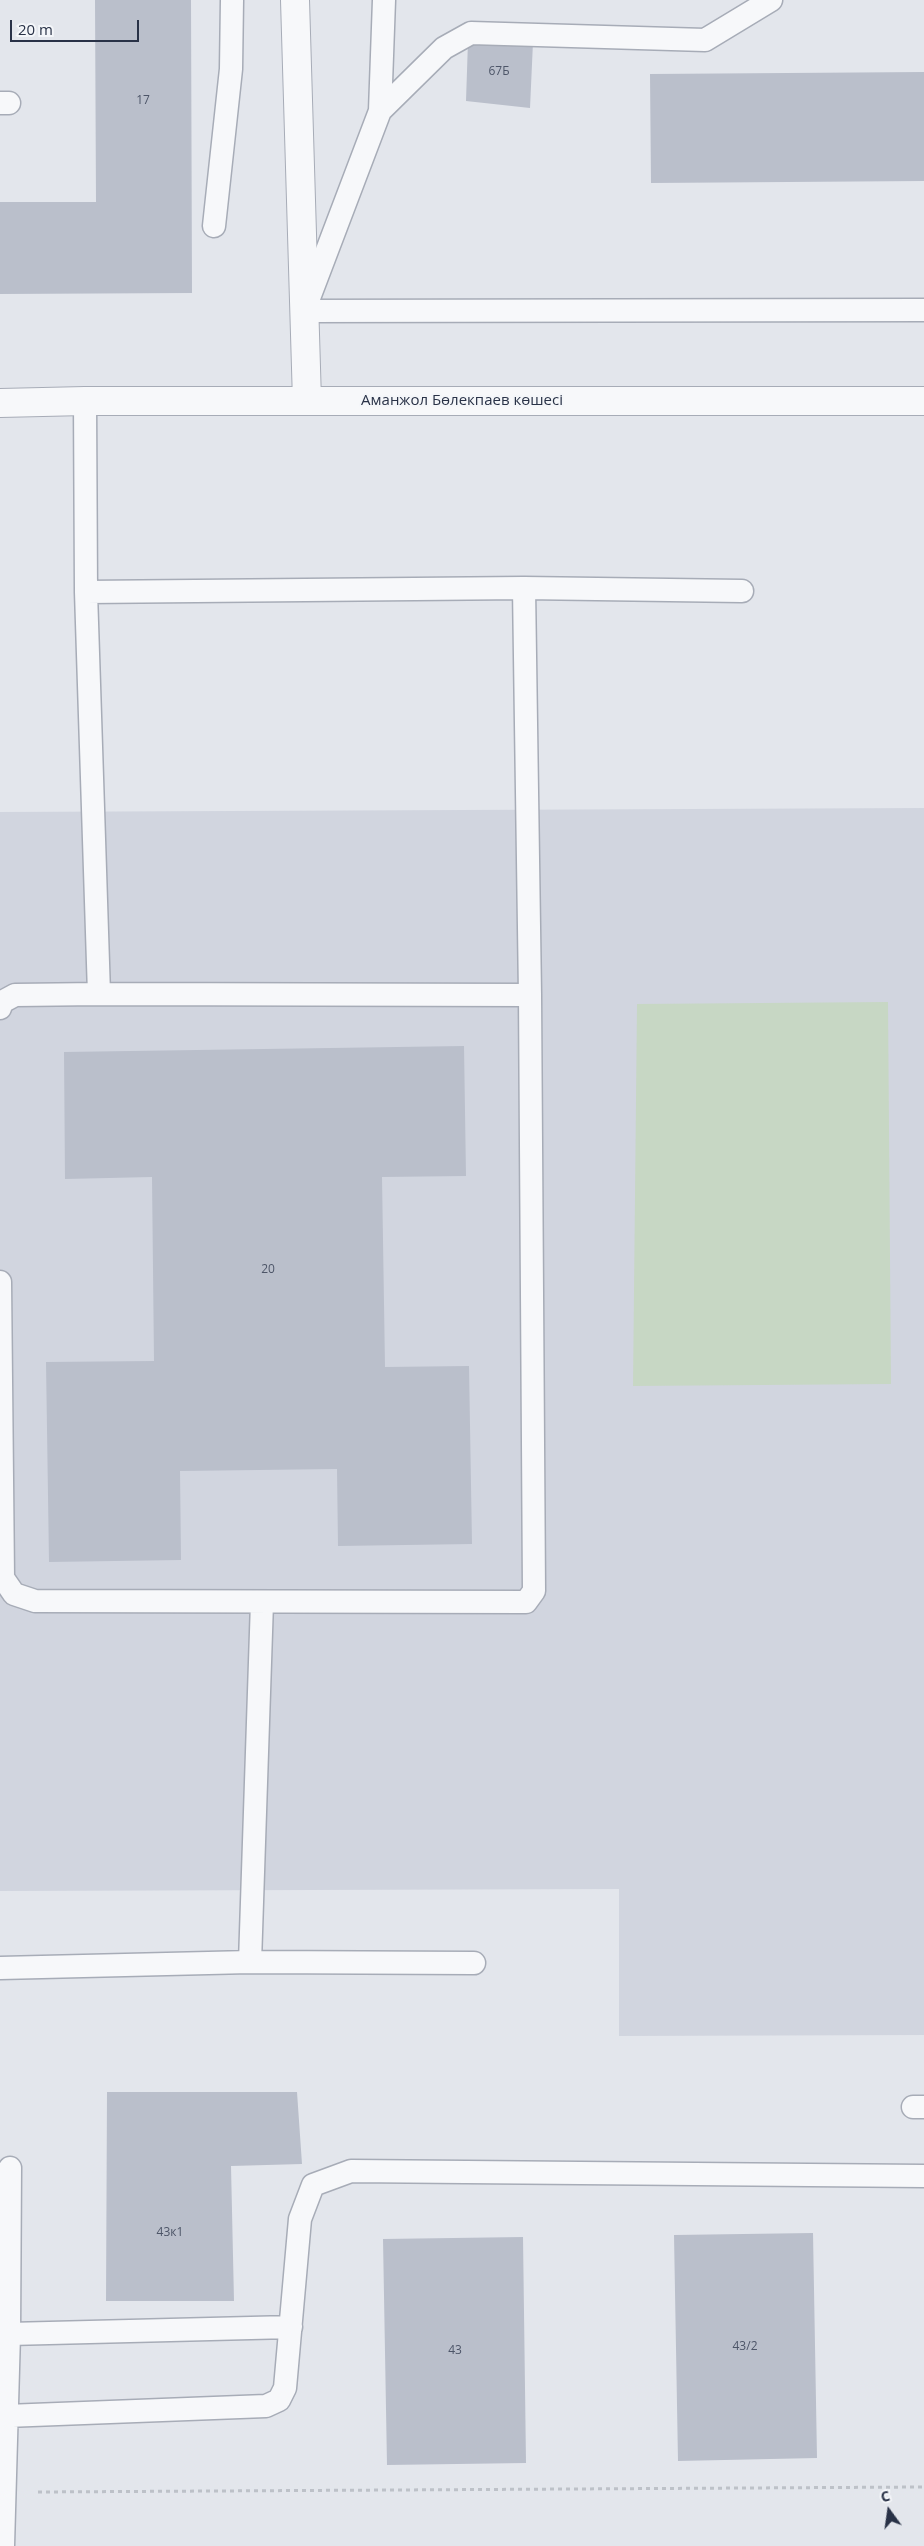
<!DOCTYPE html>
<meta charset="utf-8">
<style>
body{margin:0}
#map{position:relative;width:924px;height:2546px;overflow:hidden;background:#e3e6ec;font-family:"Open Sans",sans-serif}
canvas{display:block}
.north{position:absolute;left:864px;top:2486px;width:50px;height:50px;-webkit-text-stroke:4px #f4f6f9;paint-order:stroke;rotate:346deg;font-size:14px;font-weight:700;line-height:20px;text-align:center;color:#293247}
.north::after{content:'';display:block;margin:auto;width:18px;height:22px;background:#293247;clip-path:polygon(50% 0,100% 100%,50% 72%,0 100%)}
.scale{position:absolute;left:10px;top:20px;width:129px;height:22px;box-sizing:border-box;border:2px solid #293247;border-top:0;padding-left:6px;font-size:15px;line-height:18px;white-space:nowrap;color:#293247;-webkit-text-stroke:4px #f4f6f9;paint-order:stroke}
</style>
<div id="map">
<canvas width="924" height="2546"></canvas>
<div class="north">С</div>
<div class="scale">20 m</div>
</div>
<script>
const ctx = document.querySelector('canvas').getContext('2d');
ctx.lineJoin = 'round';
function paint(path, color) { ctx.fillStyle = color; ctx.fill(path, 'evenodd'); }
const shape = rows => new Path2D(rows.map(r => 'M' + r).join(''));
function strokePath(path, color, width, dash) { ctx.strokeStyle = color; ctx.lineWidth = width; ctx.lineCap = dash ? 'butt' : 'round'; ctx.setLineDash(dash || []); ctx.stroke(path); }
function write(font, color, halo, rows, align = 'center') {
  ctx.font = font + ' "Open Sans",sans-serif'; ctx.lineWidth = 4; ctx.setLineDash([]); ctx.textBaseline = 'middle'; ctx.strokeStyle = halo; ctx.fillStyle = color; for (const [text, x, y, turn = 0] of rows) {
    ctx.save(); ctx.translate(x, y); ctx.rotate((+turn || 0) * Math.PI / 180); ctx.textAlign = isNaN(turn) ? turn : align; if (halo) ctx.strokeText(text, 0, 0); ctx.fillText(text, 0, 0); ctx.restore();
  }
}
paint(shape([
 [924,808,924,2035,619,2036,619,1889,0,1891,0,812]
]), '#d1d5df');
paint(shape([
 [888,1002,891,1384,633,1386,637,1004]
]), '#c7d7c4');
paint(shape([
 [95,0,191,0,192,293,0,294,0,202,96,202],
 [468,41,533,42,530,108,466,101],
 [924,72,924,181,651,183,650,74],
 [464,1046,466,1176,382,1177,385,1367,469,1366,472,1544,338,1546,337,1469,180,1471,181,1560,49,1562,46,1362,154,1361,152,1177,65,1179,64,1052],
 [107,2092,297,2092,302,2164,231,2166,234,2301,106,2301],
 [813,2233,817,2458,678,2461,674,2235],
 [523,2237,526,2463,387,2465,383,2239]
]), '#babfcb');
const lane = shape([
 [771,0,705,40,471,33,444,48,380,111,304,311,924,310],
 [0,103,9,103],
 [380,111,384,0],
 [214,226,231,69,232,0],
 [85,401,86,592,99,994,530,995,524,588,86,592],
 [524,588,742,591],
 [0,1008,2,1002,15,995,99,994],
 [0,1282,3,1578,14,1594,35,1601,526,1602,534,1591,530,995],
 [250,1962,262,1602],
 [0,1968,250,1962,474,1963],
 [913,2107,924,2107],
 [9,2334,291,2327],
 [6,2416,266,2406,279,2400,285,2388,300,2219,313,2185,351,2171,924,2176],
 [3,2546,9,2334,10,2168]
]);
const street = shape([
 [295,0,307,401],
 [0,403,85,401,924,401]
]);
strokePath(lane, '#a7acb7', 25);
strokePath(street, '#a7acb7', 30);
strokePath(shape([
 [38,2492,924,2487]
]), '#bdc1c8', 3, [4, 4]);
strokePath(lane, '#f7f8fa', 22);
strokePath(street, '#f7f8fa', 28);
write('12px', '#4d5568', null, [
 ["67Б",499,72],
 ["17",143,101],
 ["20",268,1270],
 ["43к1",170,2233],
 ["43/2",745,2347],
 ["43",455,2351]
]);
write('15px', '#293247', '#f4f6f9', [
 ["Аманжол Бөлекпаев көшесі",462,401]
]);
</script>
